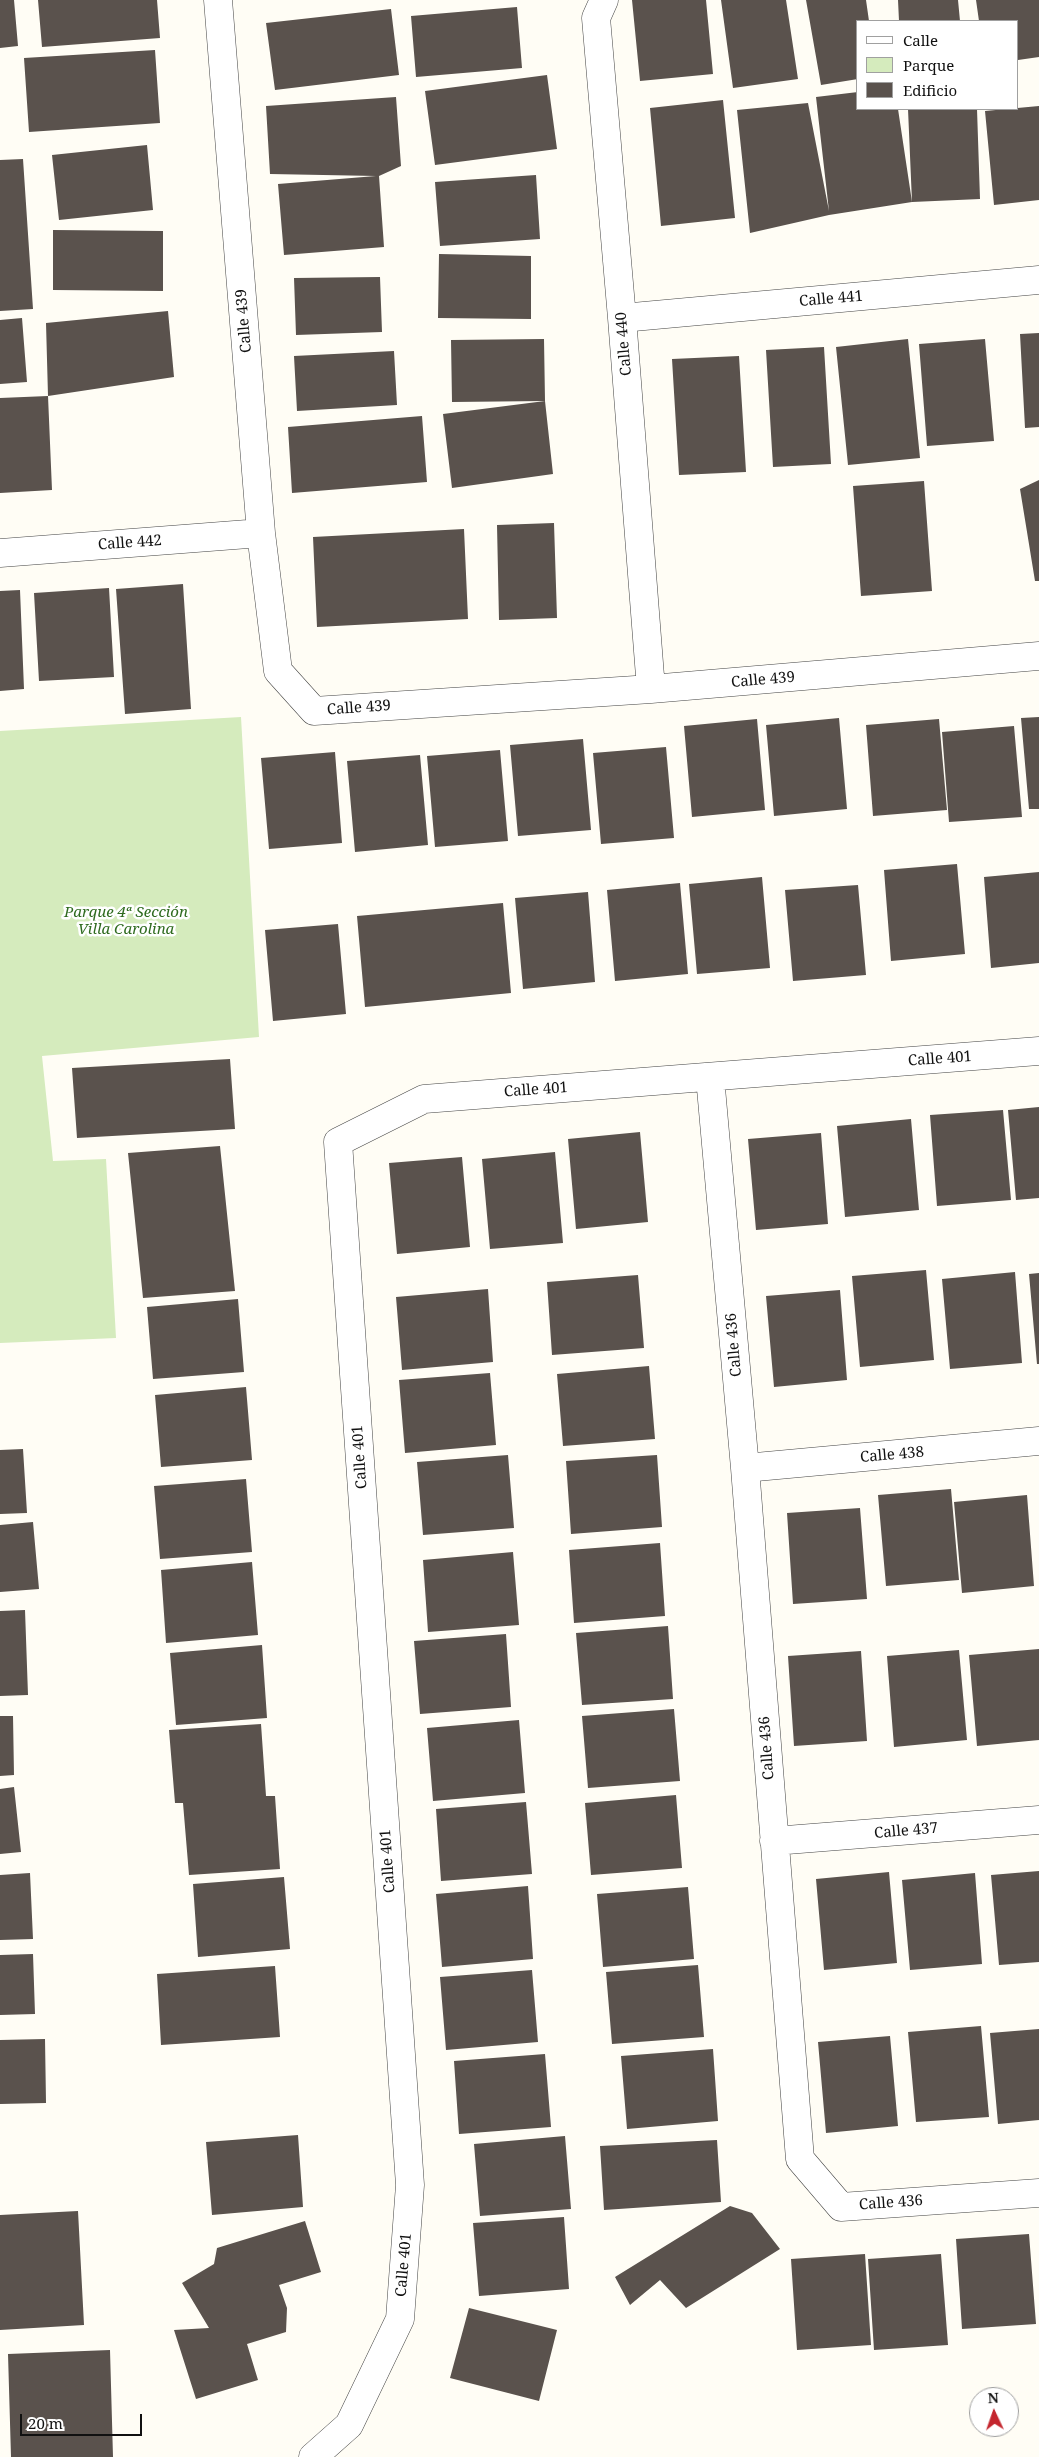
<!DOCTYPE html>
<meta charset="utf-8">
<style>
body{margin:0}
#map{position:relative;width:1039px;height:2457px;overflow:hidden;background:#fffdf5;font-family:"Noto Serif",serif}
canvas{display:block}
.legend{position:absolute;left:856px;top:20px;width:162px;height:90px;box-sizing:border-box;background:#fff;border:1px solid #a0a0a0;margin:0;padding:6px 9px;list-style:none;font-size:15px;color:#111}
.legend li{display:flex;align-items:center;gap:10px;height:25px}
.legend b{width:25px;border:1px solid #a0a0a0}
.north{position:absolute;left:969px;top:2387px;width:50px;height:50px;box-sizing:border-box;background:#fff;border:1px solid #a0a0a0;border-radius:50%;rotate:357deg;font-size:14px;font-weight:700;line-height:20px;text-align:center;color:#111}
.north::after{content:'';display:block;margin:auto;width:18px;height:22px;background:#c4262e;clip-path:polygon(50% 0,100% 100%,50% 72%,0 100%)}
.scale{position:absolute;left:20px;top:2414px;width:122px;height:22px;box-sizing:border-box;border:2px solid #111;border-top:0;padding-left:6px;font-size:15px;line-height:18px;white-space:nowrap;color:#111;-webkit-text-stroke:4px #fff;paint-order:stroke}
</style>
<div id="map">
<canvas width="1039" height="2457"></canvas>
<ul class="legend">
<li><b style="height:6px;background:#fff"></b>Calle</li>
<li><b style="height:14px;background:#d5ebbd"></b>Parque</li>
<li><b style="height:14px;background:#5a524d"></b>Edificio</li>
</ul>
<div class="north">N</div>
<div class="scale">20 m</div>
</div>
<script>
const ctx = document.querySelector('canvas').getContext('2d');
ctx.lineJoin = 'round';
function paint(path, color) { ctx.fillStyle = color; ctx.fill(path, 'evenodd'); }
const shape = rows => new Path2D(rows.map(r => 'M' + r).join(''));
function strokePath(path, color, width, dash) { ctx.strokeStyle = color; ctx.lineWidth = width; ctx.lineCap = dash ? 'butt' : 'round'; ctx.setLineDash(dash || []); ctx.stroke(path); }
function write(font, color, halo, rows, align = 'center') {
  ctx.font = font + ' "Noto Serif",serif'; ctx.lineWidth = 5; ctx.setLineDash([]); ctx.textBaseline = 'middle'; ctx.strokeStyle = halo; ctx.fillStyle = color; for (const [text, x, y, turn = 0] of rows) {
    ctx.save(); ctx.translate(x, y); ctx.rotate((+turn || 0) * Math.PI / 180); ctx.textAlign = isNaN(turn) ? turn : align; if (halo) ctx.strokeText(text, 0, 0); ctx.fillText(text, 0, 0); ctx.restore();
  }
}
paint(shape([
 [241,717,259,1037,42,1056,53,1161,106,1159,116,1338,0,1343,0,731]
]), '#d5ebbd');
paint(shape([
 [0,0,14,0,18,46,0,48],
 [38,0,157,0,160,38,42,47],
 [632,0,706,0,713,74,640,81],
 [721,0,786,0,798,79,733,88],
 [806,0,866,0,869,21,858,21,858,79,821,85],
 [898,0,958,0,960,21,899,21],
 [976,0,1039,0,1039,57,1018,60,1018,21,979,21],
 [517,7,522,68,416,77,411,16],
 [391,9,399,75,275,90,266,23],
 [155,50,160,123,29,132,24,58],
 [547,75,557,149,435,165,425,91],
 [858,92,858,109,898,109,912,202,829,215,750,233,737,110,808,103,829,211,816,97],
 [396,97,401,166,379,176,384,247,284,255,278,184,376,176,270,174,266,106],
 [723,100,735,218,661,226,650,108],
 [1039,106,1039,200,994,205,985,111],
 [908,109,977,109,980,199,912,202],
 [147,145,153,210,59,220,52,155],
 [23,159,33,309,0,311,0,160],
 [536,175,540,239,440,246,435,182],
 [53,230,163,231,163,291,53,290],
 [439,254,531,256,531,319,438,318],
 [380,277,382,332,296,335,294,278],
 [168,311,174,377,48,396,46,323],
 [22,318,27,382,0,384,0,320],
 [1039,333,1039,427,1025,428,1020,334],
 [544,339,545,401,553,474,452,488,443,414,545,401,452,402,451,340],
 [908,339,920,458,848,465,836,347],
 [985,339,994,441,927,446,919,344],
 [824,347,831,464,773,467,766,350],
 [394,351,397,405,297,411,294,356],
 [739,356,746,472,679,475,672,359],
 [48,396,52,490,0,493,0,398],
 [422,416,427,482,292,493,288,427],
 [1039,480,1039,581,1035,581,1020,489],
 [924,481,932,591,861,596,853,486],
 [554,523,557,618,499,620,497,525],
 [464,529,468,619,317,627,313,537],
 [183,584,191,709,125,714,116,589],
 [109,588,114,677,39,681,34,593],
 [20,590,24,689,0,691,0,591],
 [1039,717,1039,809,1029,809,1021,718],
 [839,718,847,809,774,816,766,725],
 [757,719,765,810,692,817,684,726],
 [939,719,947,810,873,816,866,725],
 [1014,726,1022,817,949,822,942,732],
 [583,739,591,830,518,836,510,745],
 [666,747,674,838,601,844,593,753],
 [500,750,508,841,435,847,427,756],
 [335,752,342,843,269,849,261,758],
 [420,755,428,845,355,852,347,761],
 [957,864,965,954,891,961,884,870],
 [1039,872,1039,963,991,968,984,877],
 [762,877,770,968,697,974,689,884],
 [680,883,688,974,615,981,607,890],
 [858,885,866,975,793,981,785,890],
 [588,892,595,982,523,989,515,898],
 [503,903,511,993,365,1007,357,916],
 [338,924,346,1014,273,1021,265,930],
 [230,1059,235,1129,77,1138,72,1068],
 [1039,1107,1039,1198,1016,1200,1008,1110],
 [1003,1110,1011,1200,937,1206,930,1115],
 [911,1119,919,1210,845,1217,837,1126],
 [640,1132,648,1222,576,1229,568,1139],
 [821,1133,828,1224,756,1230,748,1139],
 [220,1146,235,1291,143,1298,128,1153],
 [555,1152,563,1243,490,1249,482,1159],
 [462,1157,470,1247,397,1254,389,1163],
 [926,1270,934,1360,860,1367,852,1276],
 [1015,1272,1022,1363,950,1369,942,1279],
 [1039,1273,1039,1364,1037,1364,1029,1274],
 [638,1275,644,1348,552,1355,547,1282],
 [488,1289,493,1362,402,1370,396,1297],
 [840,1290,847,1380,774,1387,766,1296],
 [238,1299,244,1372,153,1379,147,1307],
 [649,1366,655,1439,563,1446,557,1374],
 [490,1373,496,1445,405,1453,399,1380],
 [246,1387,252,1460,161,1467,155,1395],
 [23,1449,27,1513,0,1514,0,1450],
 [508,1455,514,1528,423,1535,417,1462],
 [657,1455,662,1527,571,1534,566,1461],
 [246,1479,252,1552,160,1559,154,1486],
 [951,1489,959,1580,886,1586,878,1495],
 [1027,1495,1034,1586,962,1593,954,1502],
 [860,1508,867,1599,793,1604,787,1513],
 [33,1522,39,1589,0,1592,0,1525],
 [660,1543,665,1616,574,1623,569,1550],
 [513,1552,519,1625,428,1632,423,1560],
 [252,1562,258,1635,166,1643,161,1570],
 [25,1610,28,1695,0,1696,0,1611],
 [668,1626,673,1699,582,1705,576,1633],
 [506,1634,511,1707,420,1714,414,1641],
 [262,1645,267,1718,176,1725,170,1653],
 [1039,1649,1039,1740,977,1746,969,1655],
 [959,1650,967,1740,894,1747,887,1656],
 [861,1651,867,1741,794,1746,788,1656],
 [674,1709,680,1781,588,1788,582,1716],
 [0,1716,13,1716,14,1775,0,1776],
 [519,1720,525,1793,433,1801,427,1728],
 [261,1724,266,1796,275,1796,280,1869,189,1875,183,1803,175,1803,169,1730],
 [14,1787,21,1852,0,1854,0,1789],
 [676,1795,682,1868,591,1875,585,1803],
 [526,1802,532,1874,441,1881,436,1809],
 [1039,1871,1039,1962,999,1965,991,1875],
 [889,1872,897,1963,824,1970,816,1879],
 [30,1873,33,1939,0,1940,0,1875],
 [975,1873,982,1964,910,1970,902,1880],
 [284,1877,290,1949,198,1957,193,1884],
 [528,1886,533,1959,442,1967,436,1894],
 [688,1887,694,1959,603,1967,597,1894],
 [33,1954,35,2014,0,2015,0,1955],
 [698,1965,704,2037,612,2044,606,1972],
 [275,1966,280,2037,161,2045,157,1974],
 [532,1970,538,2042,446,2050,440,1977],
 [981,2026,989,2117,916,2122,908,2032],
 [1039,2029,1039,2120,998,2124,990,2033],
 [890,2036,898,2126,826,2133,818,2042],
 [45,2039,46,2103,0,2104,0,2040],
 [713,2049,718,2121,627,2129,621,2056],
 [545,2054,551,2127,459,2134,454,2061],
 [298,2135,303,2207,212,2215,206,2142],
 [565,2136,571,2209,480,2216,474,2144],
 [717,2140,721,2202,604,2210,600,2146],
 [730,2206,752,2213,780,2249,686,2308,660,2280,630,2305,615,2277],
 [78,2211,84,2325,0,2330,0,2215],
 [564,2217,569,2289,479,2296,473,2223],
 [305,2221,321,2272,279,2285,287,2308,286,2332,247,2344,258,2380,196,2399,174,2330,209,2328,182,2283,214,2264,217,2248],
 [1029,2234,1036,2324,962,2329,956,2239],
 [865,2254,871,2345,797,2350,791,2259],
 [941,2254,948,2345,874,2350,868,2259],
 [469,2308,557,2330,539,2401,450,2378],
 [110,2350,113,2457,11,2457,8,2354]
]), '#5a524d');
const street = shape([
 [218,0,261,533,278,671,314,711,651,689,1039,656],
 [604,0,596,18,622,318,651,689],
 [622,318,1039,280],
 [0,553,261,533],
 [710,1077,745,1468,800,2159,841,2207,1039,2193],
 [745,1468,1039,1441],
 [774,1841,1039,1820],
 [313,2457,349,2425,400,2319,410,2185,338,1142,424,1099,1039,1051]
]);
strokePath(street, '#444', 29);
strokePath(street, '#fff', 28);
write('15px', '#111', '#fff', [
 ["Calle 441",831,299,-5],
 ["Calle 439",244,321,-95],
 ["Calle 440",624,344,-95],
 ["Calle 442",130,543,-4],
 ["Calle 439",763,680,-5],
 ["Calle 439",359,708,-4],
 ["Calle 401",940,1059,-4],
 ["Calle 401",536,1090,-4],
 ["Calle 436",734,1345,-95],
 ["Calle 438",892,1455,-5],
 ["Calle 401",360,1457,-94],
 ["Calle 436",767,1748,-94],
 ["Calle 437",906,1831,-5],
 ["Calle 401",388,1861,-94],
 ["Calle 436",891,2203,-4],
 ["Calle 401",404,2265,-85]
]);
write('italic 15px', '#2f6b1f', '#fff', [
 ["Parque 4ª Sección",126,913],
 ["Villa Carolina",126,930]
]);
</script>
